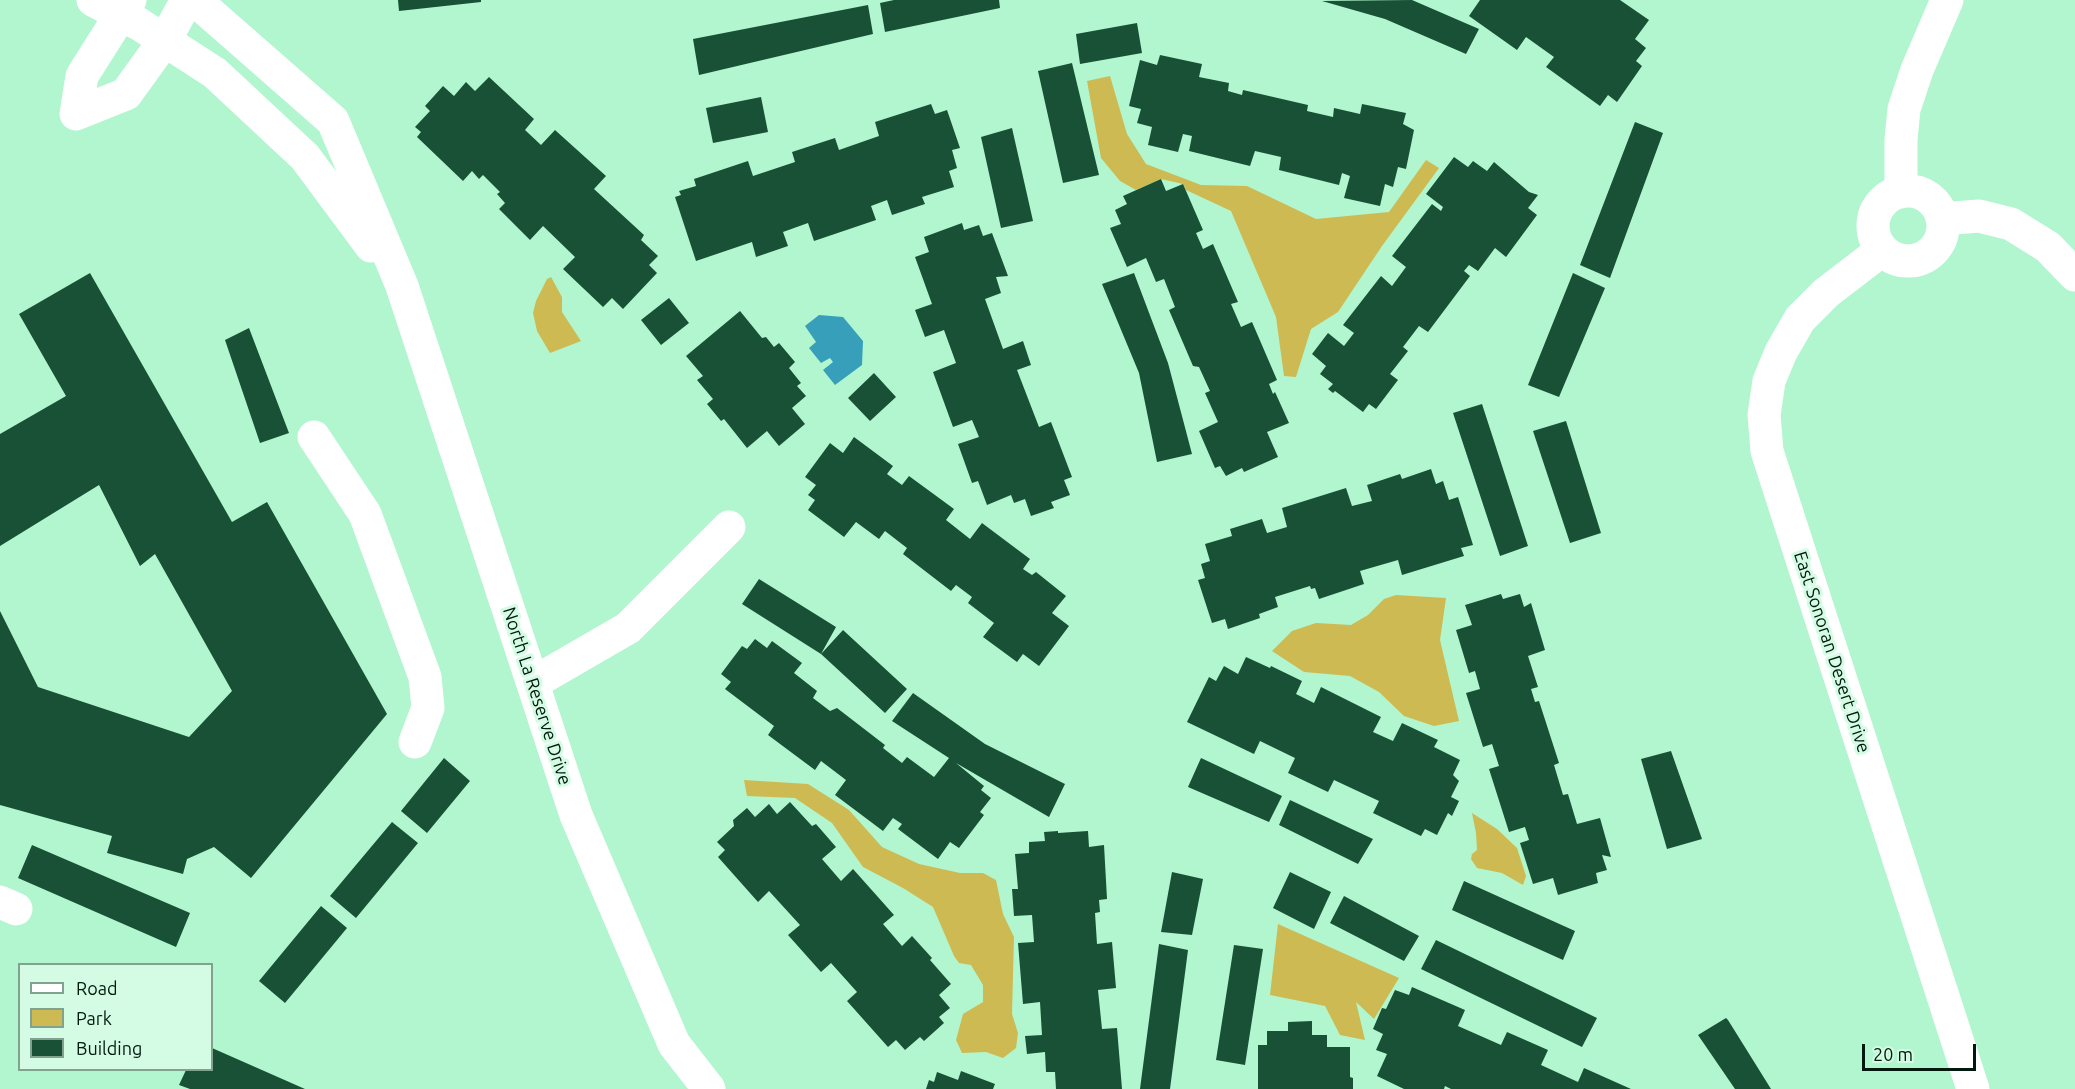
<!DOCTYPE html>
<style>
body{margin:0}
#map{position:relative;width:2075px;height:1089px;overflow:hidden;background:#b1f6ce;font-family:Ubuntu,sans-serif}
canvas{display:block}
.legend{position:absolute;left:18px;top:963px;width:195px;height:108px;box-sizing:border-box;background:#d4fce4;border:2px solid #80a28e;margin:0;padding:8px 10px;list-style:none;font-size:18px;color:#011a0d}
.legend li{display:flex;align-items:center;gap:12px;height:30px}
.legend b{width:30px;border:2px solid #80a28e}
.scale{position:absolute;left:1862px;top:1044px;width:114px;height:27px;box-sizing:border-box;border:3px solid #011a0d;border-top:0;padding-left:8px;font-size:18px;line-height:21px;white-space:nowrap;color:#011a0d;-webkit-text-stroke:4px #d4fce4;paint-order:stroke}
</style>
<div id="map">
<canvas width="2075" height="1089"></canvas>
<ul class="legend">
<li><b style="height:8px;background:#fff"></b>Road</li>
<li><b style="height:16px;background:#ceba52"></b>Park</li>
<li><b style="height:16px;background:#185136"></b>Building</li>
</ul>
<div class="scale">20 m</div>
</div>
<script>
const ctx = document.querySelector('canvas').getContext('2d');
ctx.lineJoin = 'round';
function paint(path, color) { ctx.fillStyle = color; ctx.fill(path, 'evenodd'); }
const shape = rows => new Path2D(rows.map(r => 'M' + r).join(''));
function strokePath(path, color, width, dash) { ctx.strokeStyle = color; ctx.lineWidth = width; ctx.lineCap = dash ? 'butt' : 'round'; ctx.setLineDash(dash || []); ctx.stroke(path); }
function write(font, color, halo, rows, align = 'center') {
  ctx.font = font + ' Ubuntu,sans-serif'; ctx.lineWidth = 6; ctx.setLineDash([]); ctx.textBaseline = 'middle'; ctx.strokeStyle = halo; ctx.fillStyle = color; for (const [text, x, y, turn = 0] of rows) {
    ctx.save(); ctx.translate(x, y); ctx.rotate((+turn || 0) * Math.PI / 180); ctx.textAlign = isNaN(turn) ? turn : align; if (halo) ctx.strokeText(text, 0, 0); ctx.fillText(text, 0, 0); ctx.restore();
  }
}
paint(shape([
 [1110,76,1127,134,1146,164,1201,185,1247,186,1316,219,1389,212,1426,160,1439,168,1382,246,1338,312,1311,329,1296,377,1284,376,1276,317,1231,211,1186,190,1183,184,1161,179,1136,190,1120,181,1101,158,1087,81],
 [551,277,562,297,562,312,581,341,550,353,537,331,533,313,536,301,547,279],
 [1396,595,1446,598,1440,640,1459,721,1434,726,1404,716,1379,692,1350,676,1304,672,1272,651,1292,631,1316,623,1351,625,1368,615,1384,599],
 [744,780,808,784,849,810,882,847,919,864,960,873,983,873,996,880,1003,914,1014,937,1012,1014,1018,1033,1016,1048,1003,1058,986,1052,962,1053,956,1040,963,1014,983,1002,983,985,971,965,959,963,954,956,933,907,903,888,863,867,832,823,795,798,747,796],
 [1472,813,1497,829,1517,848,1526,876,1523,885,1502,873,1477,868,1471,859,1472,854,1477,850,1476,833],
 [1278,924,1399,978,1374,1019,1356,1002,1365,1040,1340,1035,1325,1006,1270,995]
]), '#ceba52');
paint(shape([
 [819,315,843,317,863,341,862,365,835,385,823,370,833,362,830,358,821,363,809,348,816,342,805,326]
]), '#379fba');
paint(shape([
 [398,0,481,0,481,2,399,11],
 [894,0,999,0,1000,8,885,32,880,3],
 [1412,0,1479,29,1466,54,1385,19,1322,1],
 [1480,0,1620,0,1649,20,1635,39,1646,48,1636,61,1642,66,1617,102,1608,95,1600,106,1546,67,1554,57,1526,37,1517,50,1469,16],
 [868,5,873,34,699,75,693,39],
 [1137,23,1142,53,1080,64,1076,34],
 [1160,55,1202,64,1199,77,1229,83,1228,91,1242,95,1243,90,1308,105,1307,111,1333,117,1334,108,1360,114,1362,104,1406,113,1403,124,1414,130,1406,169,1398,167,1393,187,1385,184,1380,206,1344,198,1350,176,1342,173,1339,185,1279,170,1281,157,1255,151,1250,166,1189,151,1192,136,1183,134,1178,152,1148,145,1152,127,1137,123,1141,109,1129,106,1140,60,1157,65],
 [1072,63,1099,175,1063,183,1038,71],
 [489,77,534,119,525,130,541,145,555,130,606,176,594,189,644,235,641,240,658,256,649,265,657,273,623,309,612,298,603,307,563,269,575,257,543,226,530,240,499,209,505,203,497,194,500,192,483,175,479,179,472,171,463,181,417,137,421,132,415,127,430,111,425,106,443,86,454,96,466,82,475,91],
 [761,97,768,132,713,143,706,108],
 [931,104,935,114,947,110,960,148,952,150,957,168,949,171,954,187,922,197,925,204,892,215,887,200,871,206,876,220,814,241,808,223,783,232,788,246,756,257,752,242,696,261,675,197,681,195,679,191,696,186,694,179,748,161,753,176,795,162,792,152,835,138,839,150,879,136,875,122],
 [1635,122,1663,133,1610,278,1580,265],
 [1012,128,1033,221,1001,228,981,137],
 [1454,157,1468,167,1473,161,1487,171,1494,162,1529,192,1538,195,1528,208,1537,215,1506,257,1495,248,1478,271,1469,265,1464,271,1470,276,1428,332,1419,326,1403,347,1408,351,1390,374,1398,380,1376,409,1369,404,1363,412,1335,391,1333,393,1328,389,1333,384,1320,374,1326,366,1312,354,1328,333,1344,346,1354,333,1343,325,1381,276,1392,286,1406,267,1392,256,1432,204,1441,211,1443,207,1426,194],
 [1161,179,1166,191,1183,184,1203,230,1196,233,1203,249,1213,244,1238,302,1231,304,1241,327,1252,322,1277,380,1269,384,1273,394,1275,392,1289,423,1267,432,1278,457,1244,472,1242,468,1226,476,1220,466,1215,468,1199,431,1218,422,1205,393,1210,391,1199,367,1193,366,1169,310,1175,307,1164,279,1156,282,1146,258,1127,267,1110,228,1121,224,1115,210,1127,204,1123,196],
 [962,223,964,230,979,225,983,236,992,233,1008,276,996,277,1001,293,985,299,1003,349,1023,341,1031,365,1017,370,1039,427,1051,422,1072,477,1064,480,1070,495,1051,502,1054,508,1031,516,1025,499,1014,503,1011,495,987,505,978,481,972,483,958,444,979,437,972,420,953,427,933,372,956,363,944,330,925,337,915,310,932,304,915,257,929,252,924,237],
 [90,273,232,522,267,502,387,714,251,878,214,847,187,859,183,874,107,853,112,836,0,805,0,611,38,687,189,737,232,691,155,554,140,566,99,485,0,546,0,434,66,396,19,314],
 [1134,273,1168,363,1192,454,1157,462,1139,373,1102,284],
 [1573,273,1605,288,1559,397,1528,385],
 [669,298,689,323,661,345,641,320],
 [740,311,762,338,766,337,774,347,779,343,795,362,789,368,801,383,797,386,806,396,792,408,805,424,779,446,767,431,747,448,724,419,721,421,707,404,713,399,697,380,703,376,686,356],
 [249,328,289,433,260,443,225,340],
 [874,373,896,397,870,421,848,398],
 [1482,404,1528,546,1500,556,1453,413],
 [1566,421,1601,533,1570,543,1533,431],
 [854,437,893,466,887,474,902,485,909,476,954,509,946,520,970,539,982,523,1030,559,1023,569,1032,575,1036,572,1066,596,1052,613,1069,626,1039,666,1023,654,1017,662,983,637,994,623,968,603,972,597,956,585,951,591,903,554,907,548,885,531,879,539,856,522,844,537,808,510,815,500,808,495,816,485,805,477,830,443,843,453],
 [1431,469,1436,484,1443,481,1449,500,1458,497,1473,545,1461,548,1464,556,1402,575,1398,560,1360,571,1364,584,1319,599,1315,588,1311,589,1310,586,1275,597,1278,607,1259,614,1260,618,1228,629,1225,619,1212,623,1198,580,1205,578,1201,564,1210,561,1205,544,1232,536,1230,529,1262,519,1267,533,1287,527,1282,508,1346,488,1352,506,1372,501,1367,485,1400,474,1402,479],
 [759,579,836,627,821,654,843,630,907,689,885,713,821,654,742,604],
 [1501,594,1503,599,1520,594,1524,607,1531,603,1545,650,1528,656,1538,687,1531,689,1535,702,1539,701,1559,763,1554,765,1563,795,1568,794,1577,824,1600,818,1611,857,1602,855,1607,870,1596,873,1598,883,1558,895,1553,878,1533,884,1520,843,1529,840,1525,827,1509,832,1489,769,1499,766,1492,744,1483,747,1466,693,1480,689,1475,671,1469,673,1456,630,1472,625,1465,605],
 [755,639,767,648,772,641,802,663,794,673,817,691,813,698,830,711,837,708,885,745,883,748,902,763,907,757,934,777,949,758,892,721,913,693,985,744,1065,784,1049,817,956,763,984,786,981,790,991,798,980,812,984,815,959,848,950,842,938,859,898,829,902,824,893,818,883,831,835,795,846,780,821,761,815,770,768,735,774,726,725,689,731,682,721,674,742,646,747,649],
 [1246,657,1270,668,1271,666,1302,681,1296,694,1314,703,1321,687,1381,717,1373,732,1393,741,1402,723,1438,740,1434,747,1460,760,1453,775,1459,781,1451,797,1459,801,1452,816,1448,813,1437,835,1425,829,1421,836,1373,813,1379,801,1334,780,1328,792,1288,773,1295,758,1260,741,1254,754,1187,722,1209,677,1216,681,1224,666,1238,674],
 [1671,751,1702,839,1667,849,1641,759],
 [444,758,470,781,427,833,401,811],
 [1201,758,1282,796,1269,822,1188,787],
 [1290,800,1373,839,1358,864,1279,825],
 [790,802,812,826,816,824,836,847,822,859,841,881,853,869,894,915,883,924,902,946,912,936,932,958,930,960,951,984,939,995,950,1008,939,1017,944,1023,924,1041,920,1037,905,1050,896,1040,888,1047,847,1001,857,992,831,963,821,972,788,935,800,925,769,891,758,902,718,857,725,850,717,842,734,826,733,820,747,808,755,817,769,804,777,814],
 [392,822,418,843,356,918,330,896],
 [1058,831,1058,833,1088,831,1089,847,1104,845,1107,899,1099,900,1100,912,1095,913,1097,944,1112,942,1116,988,1098,990,1102,1029,1117,1028,1122,1089,1056,1089,1055,1072,1046,1072,1045,1052,1027,1054,1025,1036,1042,1035,1040,1002,1023,1004,1018,943,1034,942,1032,915,1014,916,1012,889,1018,889,1015,854,1029,853,1029,842,1045,841,1044,832],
 [32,845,190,913,176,947,18,878],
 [1172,872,1203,879,1192,935,1161,932],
 [1290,872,1331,892,1314,929,1273,908],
 [1464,881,1575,931,1563,960,1452,910],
 [1344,896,1419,936,1404,961,1330,923],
 [321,906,347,928,285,1003,259,981],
 [1436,940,1597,1018,1582,1047,1421,969],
 [1159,944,1188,950,1170,1089,1140,1089],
 [1234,945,1263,949,1245,1065,1216,1060],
 [1412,987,1465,1010,1458,1026,1501,1045,1507,1032,1548,1050,1541,1065,1578,1082,1584,1068,1631,1089,1451,1089,1445,1086,1444,1089,1404,1089,1377,1076,1387,1054,1376,1050,1383,1034,1373,1029,1382,1008,1386,1009,1395,990,1409,995],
 [1726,1018,1728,1020,1771,1089,1735,1089,1698,1035],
 [1312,1021,1312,1035,1327,1035,1327,1047,1350,1047,1350,1077,1353,1078,1353,1089,1258,1089,1258,1045,1267,1045,1267,1031,1288,1031,1288,1022],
 [212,1048,305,1089,190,1089,179,1085,186,1070,212,1070],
 [961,1071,995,1084,993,1089,926,1089,929,1080,934,1082,937,1072,958,1080]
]), '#185136');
strokePath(shape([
 [93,0,139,24,215,73,305,157,371,246],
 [130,0,82,76,76,114,126,94,165,40,187,0],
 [195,0,333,121,402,286,576,815,674,1044,709,1089],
 '1873 226a35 35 0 1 1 70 0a35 35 0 1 1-70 0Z',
 [1901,192,1901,140,1904,109,1917,70,1947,0],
 [1942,219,1979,216,2011,224,2048,247,2075,275],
 [1882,250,1826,293,1800,319,1781,352,1769,381,1764,415,1767,451,1973,1089],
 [314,437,365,514,425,677,428,708,415,742],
 [533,683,628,628,729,527],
 [0,902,16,909]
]), '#fff', 33);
write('18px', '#011a0d', '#d4fce4', [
 ["East Sonoran Desert Drive",1832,652,72],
 ["North La Reserve Drive",537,696,72]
]);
</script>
